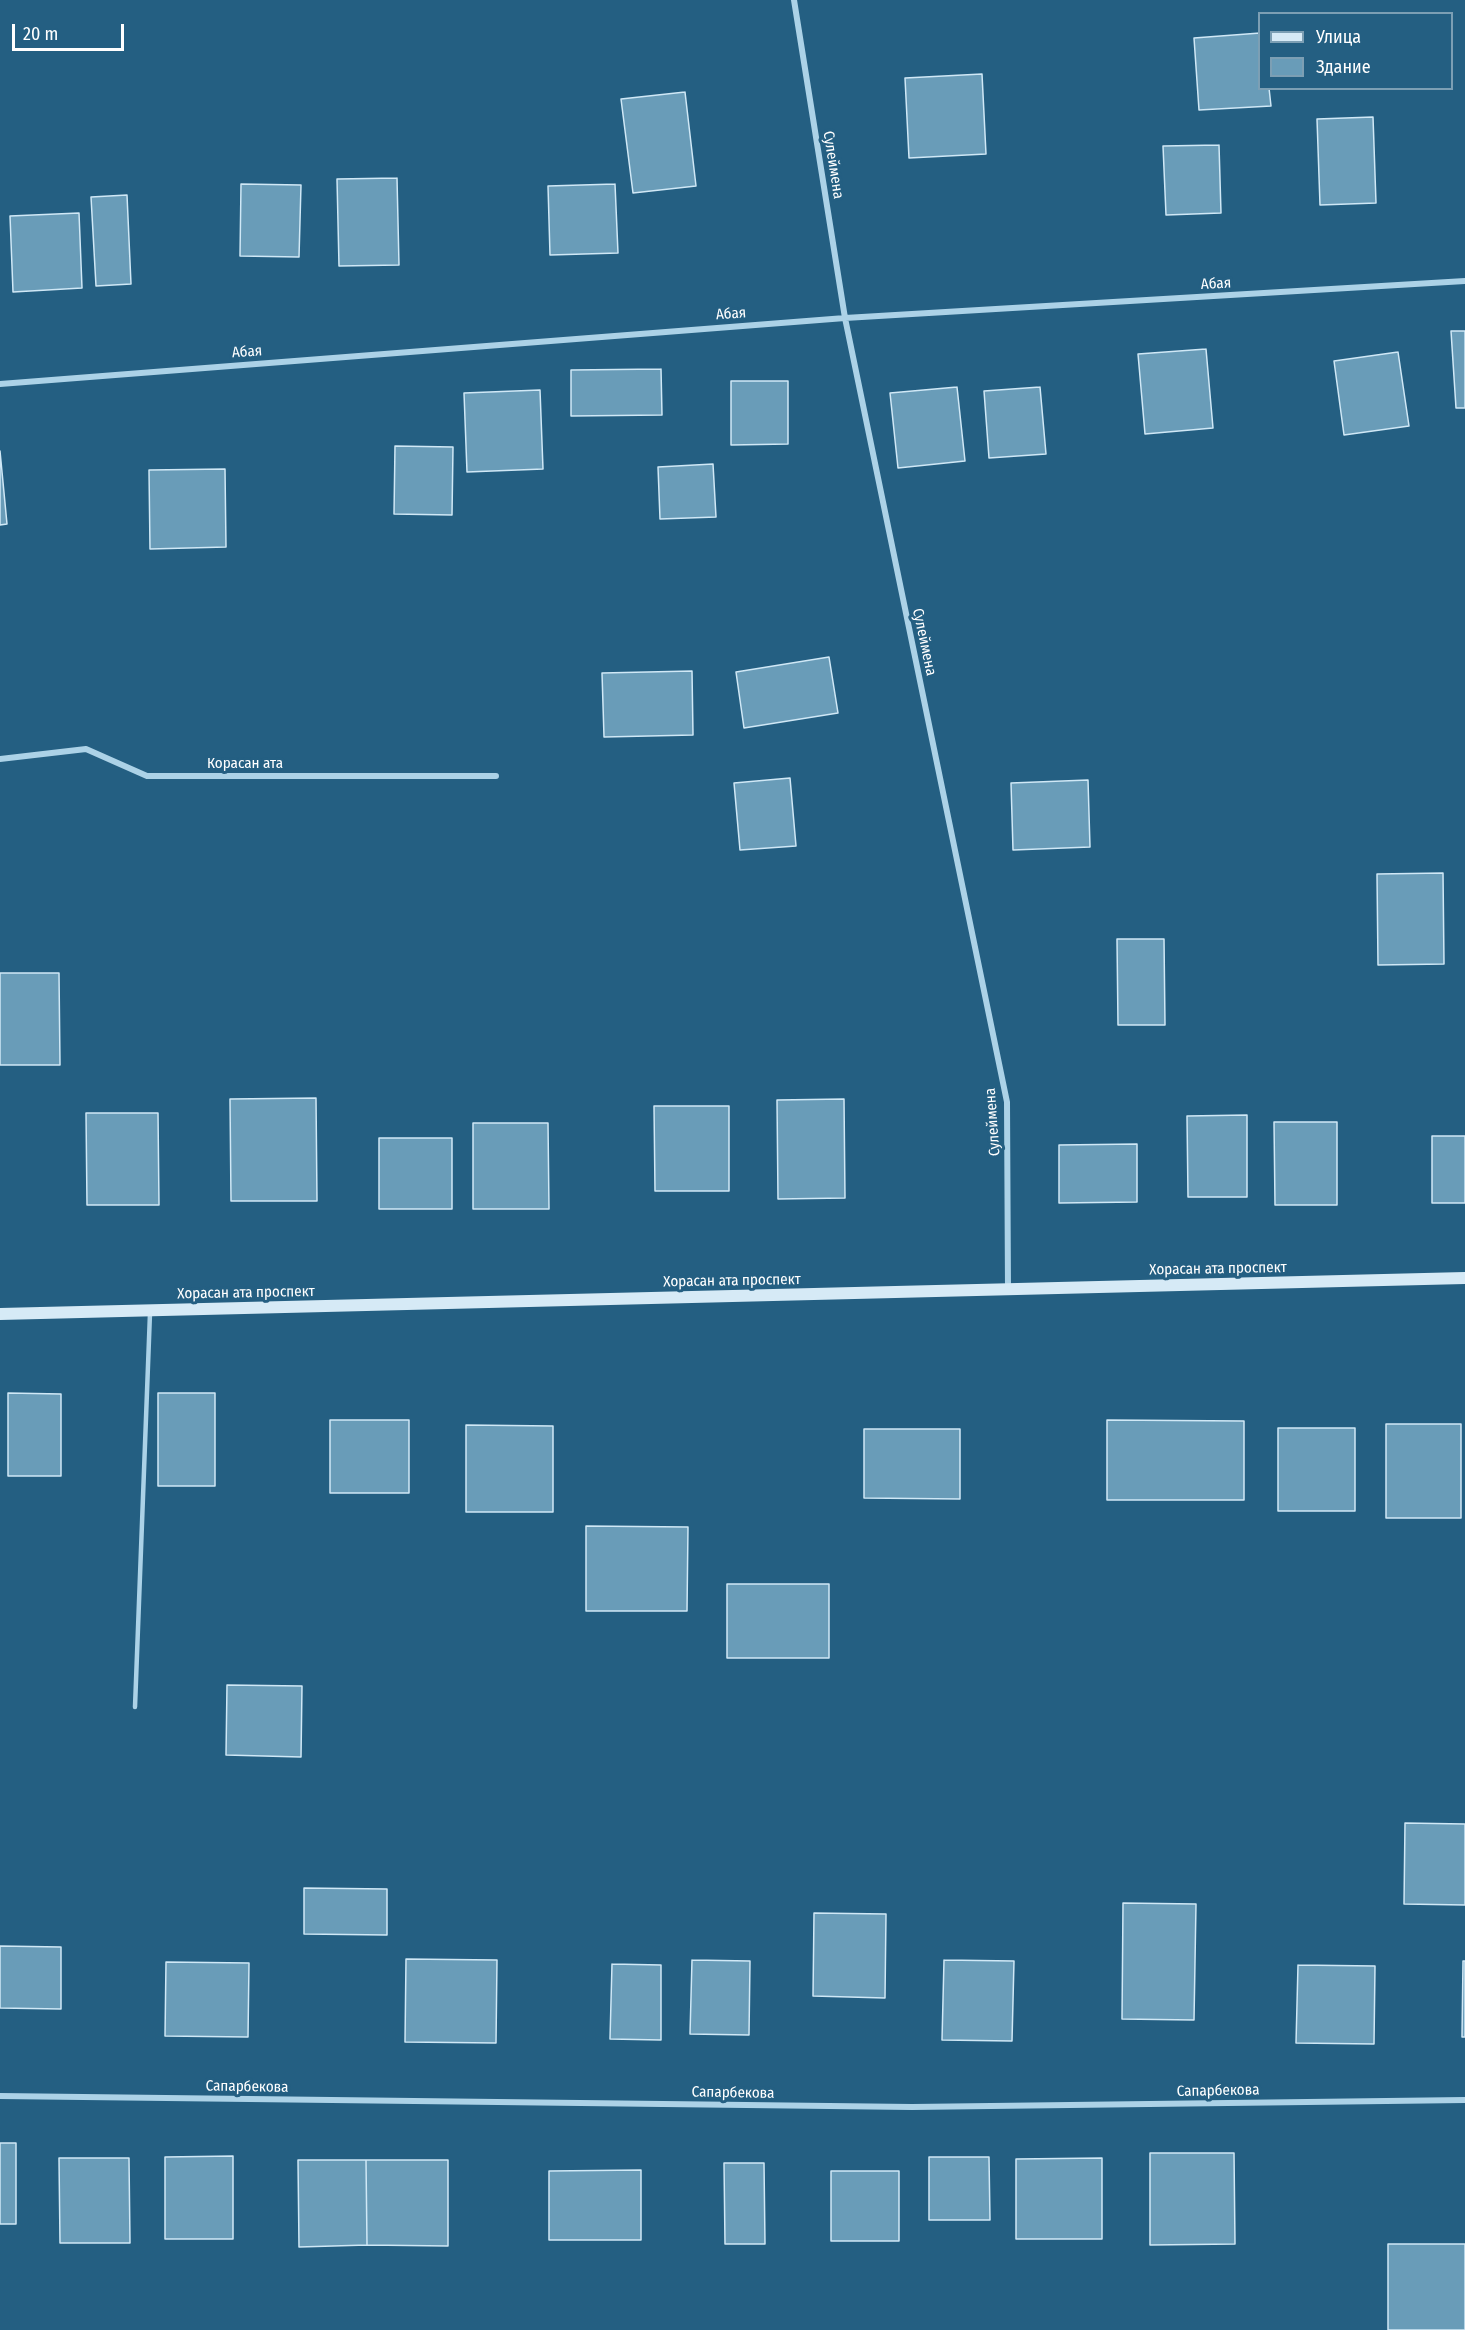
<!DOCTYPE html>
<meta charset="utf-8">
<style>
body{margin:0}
#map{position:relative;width:1465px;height:2330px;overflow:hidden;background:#245f82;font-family:"Fira Sans Condensed",sans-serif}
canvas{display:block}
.legend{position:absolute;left:1258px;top:12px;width:195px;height:78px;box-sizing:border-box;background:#245f82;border:2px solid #7c9fb4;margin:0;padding:8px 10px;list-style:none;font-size:18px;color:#fff}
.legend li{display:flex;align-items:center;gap:12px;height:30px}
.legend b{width:30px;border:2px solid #7c9fb4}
.scale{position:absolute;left:12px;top:24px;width:112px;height:27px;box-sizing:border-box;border:3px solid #fff;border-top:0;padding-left:8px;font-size:18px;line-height:21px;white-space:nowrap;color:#fff;-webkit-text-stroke:4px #245f82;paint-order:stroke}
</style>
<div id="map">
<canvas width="1465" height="2330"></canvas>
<ul class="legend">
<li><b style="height:8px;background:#d6eaf6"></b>Улица</li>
<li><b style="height:16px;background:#699cb8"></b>Здание</li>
</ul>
<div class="scale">20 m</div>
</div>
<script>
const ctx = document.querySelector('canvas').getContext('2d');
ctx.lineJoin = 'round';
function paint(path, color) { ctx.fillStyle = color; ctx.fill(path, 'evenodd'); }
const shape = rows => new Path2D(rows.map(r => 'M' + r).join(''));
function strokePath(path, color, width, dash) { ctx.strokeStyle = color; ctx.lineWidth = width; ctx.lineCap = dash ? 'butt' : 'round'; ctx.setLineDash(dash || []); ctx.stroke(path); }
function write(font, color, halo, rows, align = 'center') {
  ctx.font = font + ' "Fira Sans Condensed",sans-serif'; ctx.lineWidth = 6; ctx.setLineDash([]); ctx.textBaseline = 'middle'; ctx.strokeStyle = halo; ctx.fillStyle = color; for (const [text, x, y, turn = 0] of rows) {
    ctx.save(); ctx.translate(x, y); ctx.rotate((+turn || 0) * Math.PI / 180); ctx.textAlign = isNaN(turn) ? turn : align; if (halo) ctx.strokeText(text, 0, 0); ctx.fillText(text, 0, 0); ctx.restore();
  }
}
const building = shape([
 [1260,33,1260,88,1269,88,1271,106,1199,110,1194,38,1260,33],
 [982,74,986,154,909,158,905,78,982,74],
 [685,92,696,186,633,193,621,99,685,92],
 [1373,117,1376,203,1320,205,1317,119,1373,117],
 [1219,145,1221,213,1166,215,1163,146,1219,145],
 [397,178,399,265,339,266,337,179,397,178],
 [241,184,301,185,299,257,240,256,241,184],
 [615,184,618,253,550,255,548,186,615,184],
 [127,195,131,284,96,286,91,197,127,195],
 [79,213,82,288,13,292,10,216,79,213],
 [1451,331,1465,331,1465,408,1456,408,1451,331],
 [1206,349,1213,428,1145,434,1138,354,1206,349],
 [1398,352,1409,426,1344,435,1334,361,1398,352],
 [661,369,662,415,571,416,571,370,661,369],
 [731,381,788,381,788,444,731,445,731,381],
 [957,387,965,461,898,468,890,393,957,387],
 [1040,387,1046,454,989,458,984,391,1040,387],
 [540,390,543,469,467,472,464,393,540,390],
 [395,446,453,447,452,515,394,514,395,446],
 [0,451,7,524,0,525,0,451],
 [713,464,716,517,660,519,658,467,713,464],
 [225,469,226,547,150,549,149,470,225,469],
 [829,657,838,713,744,728,736,672,829,657],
 [692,671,693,735,604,737,602,673,692,671],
 [790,778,796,846,740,850,734,783,790,778],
 [1088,780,1090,847,1013,850,1011,783,1088,780],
 [1443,873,1444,964,1378,965,1377,874,1443,873],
 [1117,939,1164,939,1165,1025,1118,1025,1117,939],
 [0,973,59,973,60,1065,0,1065,0,973],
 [316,1098,317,1201,231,1201,230,1099,316,1098],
 [844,1099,845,1198,778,1199,777,1100,844,1099],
 [654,1106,729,1106,729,1191,655,1191,654,1106],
 [86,1113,158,1113,159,1205,87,1205,86,1113],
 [1247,1115,1247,1197,1188,1197,1187,1116,1247,1115],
 [1274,1122,1337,1122,1337,1205,1275,1205,1274,1122],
 [473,1123,548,1123,549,1209,473,1209,473,1123],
 [1432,1136,1465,1136,1465,1203,1432,1203,1432,1136],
 [379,1138,452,1138,452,1209,379,1209,379,1138],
 [1137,1144,1137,1202,1059,1203,1059,1145,1137,1144],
 [8,1393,61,1394,61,1476,8,1476,8,1393],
 [158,1393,215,1393,215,1486,158,1486,158,1393],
 [330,1420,409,1420,409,1493,330,1493,330,1420],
 [1107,1420,1244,1421,1244,1500,1107,1500,1107,1420],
 [1386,1424,1461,1424,1461,1518,1386,1518,1386,1424],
 [466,1425,553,1426,553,1512,466,1512,466,1425],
 [1278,1428,1355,1428,1355,1511,1278,1511,1278,1428],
 [864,1429,960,1429,960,1499,864,1498,864,1429],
 [586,1526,688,1527,687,1611,586,1611,586,1526],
 [727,1584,829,1584,829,1658,727,1658,727,1584],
 [227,1685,302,1686,301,1757,226,1755,227,1685],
 [1405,1823,1465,1824,1465,1905,1404,1904,1405,1823],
 [304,1888,387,1889,387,1935,304,1934,304,1888],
 [1123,1903,1196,1904,1194,2020,1122,2019,1123,1903],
 [814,1913,886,1914,885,1998,813,1996,814,1913],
 [0,1946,61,1947,61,2009,0,2008,0,1946],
 [406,1959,497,1960,496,2043,405,2042,406,1959],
 [692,1960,750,1961,749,2035,690,2034,692,1960],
 [944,1960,1014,1961,1012,2041,942,2040,944,1960],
 [1463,1961,1465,1961,1465,2037,1462,2037,1463,1961],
 [166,1962,249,1963,248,2037,165,2036,166,1962],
 [612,1964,661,1965,661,2040,610,2039,612,1964],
 [1298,1965,1375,1966,1374,2044,1296,2043,1298,1965],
 [0,2143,16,2143,16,2224,0,2224,0,2143],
 [1150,2153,1234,2153,1235,2244,1150,2245,1150,2153],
 [233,2156,233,2239,165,2239,165,2157,233,2156],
 [929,2157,989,2157,990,2220,929,2220,929,2157],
 [59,2158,129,2158,130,2243,60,2243,59,2158],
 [1102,2158,1102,2239,1016,2239,1016,2159,1102,2158],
 [298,2160,366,2160,367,2245,299,2247,298,2160],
 [366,2160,448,2160,448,2246,367,2245,366,2160],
 [724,2163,764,2163,765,2244,725,2244,724,2163],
 [641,2170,641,2240,549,2240,549,2171,641,2170],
 [831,2171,899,2171,899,2241,831,2241,831,2171],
 [1388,2244,1465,2244,1465,2330,1388,2330,1388,2244]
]);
paint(building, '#699cb8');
strokePath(building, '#d0e8f6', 1.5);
strokePath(shape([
 [135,1707,150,1313]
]), '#acd2e7', 4.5);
strokePath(shape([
 [794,0,845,318,1007,1102,1008,1290],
 [0,384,845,318,1465,281],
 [0,759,86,749,147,776,496,776],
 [0,2096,912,2107,1465,2100]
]), '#acd2e7', 6);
strokePath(shape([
 [0,1314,1465,1278]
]), '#d6eaf6', 12);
write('15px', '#fff', '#245f82', [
 ["Сулеймена",833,165,81],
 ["Абая",1216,284,-3],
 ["Абая",731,314,-4],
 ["Абая",247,352,-4],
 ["Сулеймена",924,642,78],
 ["Корасан ата",245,764],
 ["Сулеймена",993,1122,-94],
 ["Хорасан ата проспект",1218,1269,-1],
 ["Хорасан ата проспект",732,1281,-1],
 ["Хорасан ата проспект",246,1293,-1],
 ["Сапарбекова",247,2087,1],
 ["Сапарбекова",1218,2091,-1],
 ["Сапарбекова",733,2093,1]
]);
</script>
